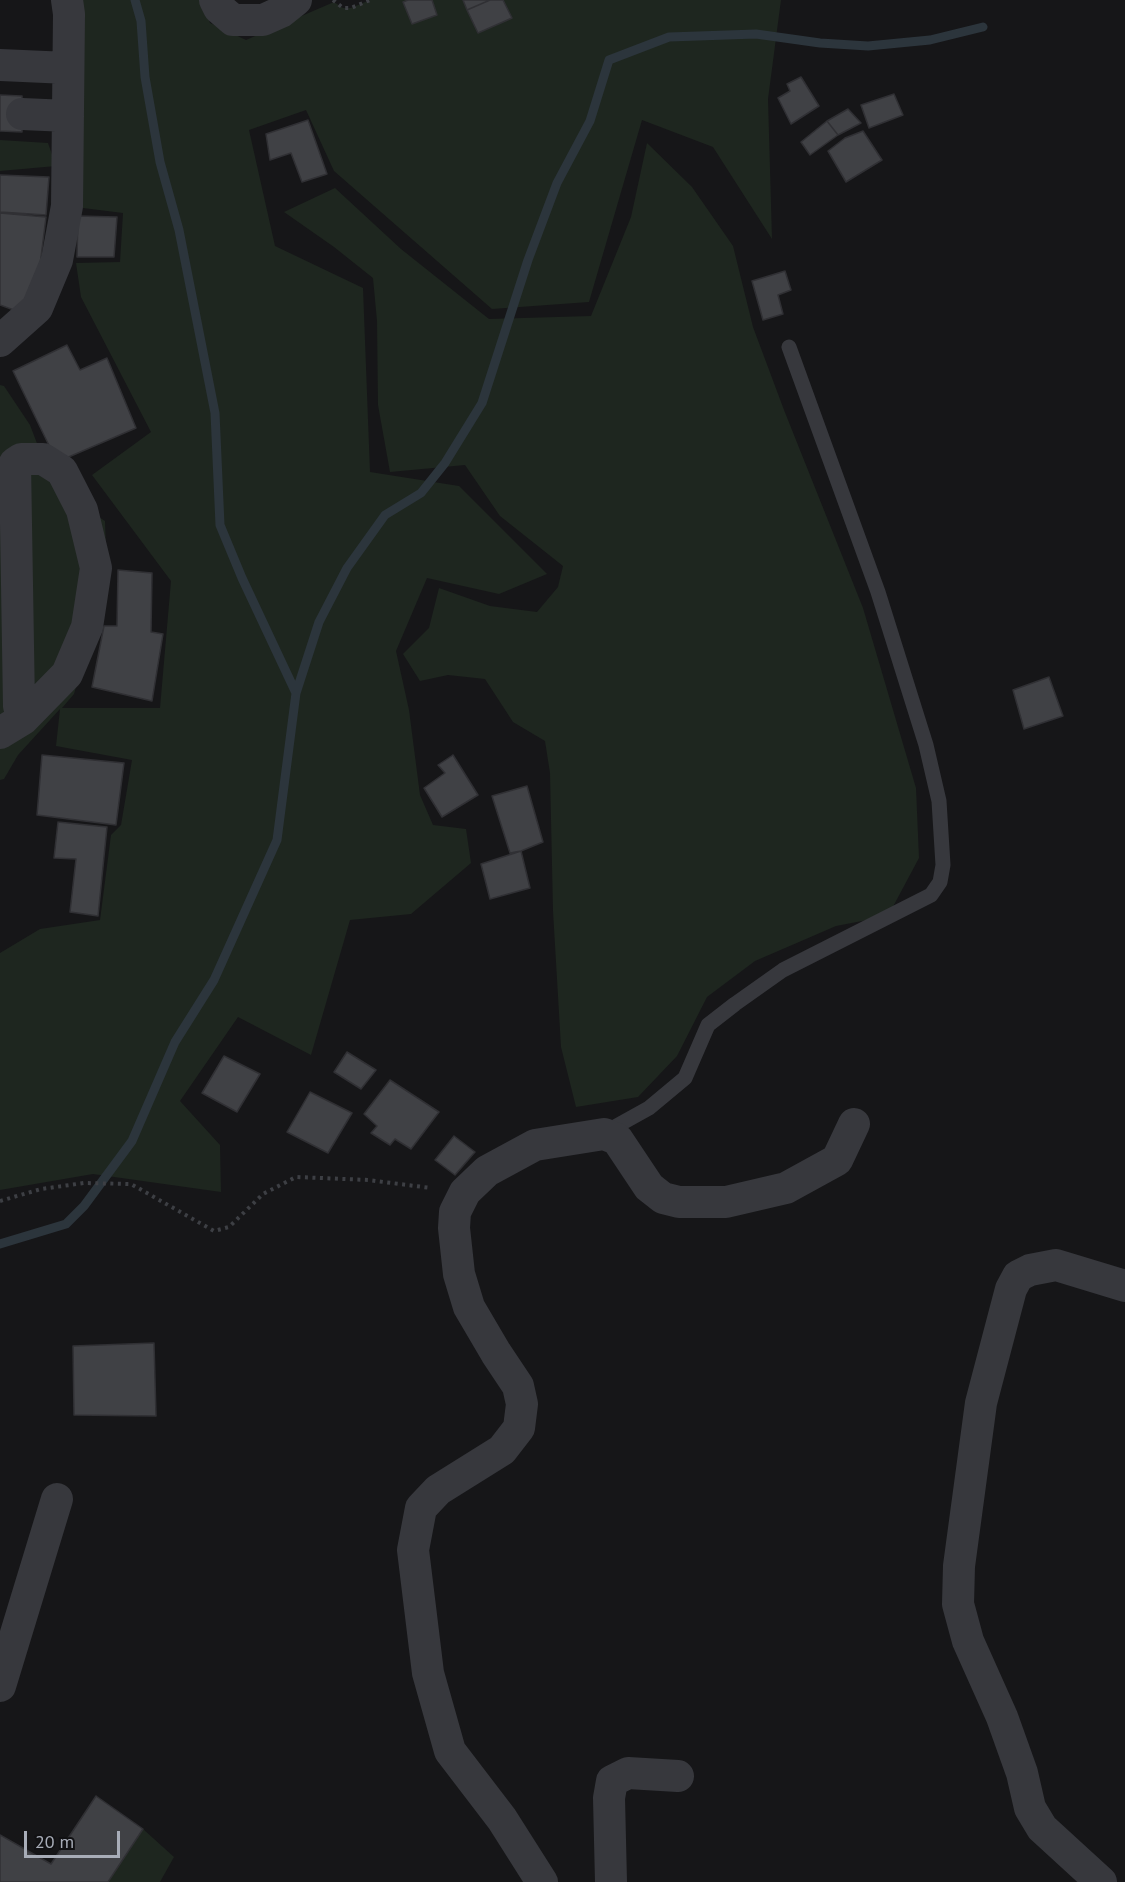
<!DOCTYPE html>
<style>
body{margin:0}
#map{position:relative;width:1125px;height:1882px;overflow:hidden;background:#161618;font-family:"PT Sans",sans-serif}
canvas{display:block}
.scale{position:absolute;left:24px;top:1831px;width:96px;height:27px;box-sizing:border-box;border:3px solid #a8adb8;border-top:0;padding-left:8px;font-size:18px;line-height:21px;white-space:nowrap;color:#a8adb8;-webkit-text-stroke:4px #111113;paint-order:stroke}
</style>
<div id="map">
<canvas width="1125" height="1882"></canvas>
<div class="scale">20 m</div>
</div>
<script>
const ctx = document.querySelector('canvas').getContext('2d');
ctx.lineJoin = 'round';
function paint(path, color) { ctx.fillStyle = color; ctx.fill(path, 'evenodd'); }
const shape = rows => new Path2D(rows.map(r => 'M' + r).join(''));
function strokePath(path, color, width, dash) { ctx.strokeStyle = color; ctx.lineWidth = width; ctx.lineCap = dash ? 'butt' : 'round'; ctx.setLineDash(dash || []); ctx.stroke(path); }
paint(shape([
 [66,0,202,0,210,23,246,40,334,2,343,8,351,8,370,0,781,0,768,99,772,239,713,147,642,120,589,302,492,309,334,171,306,110,249,130,275,246,363,288,370,472,459,486,547,574,499,594,427,578,396,651,409,710,420,795,433,825,466,829,471,863,411,914,350,920,311,1055,238,1017,180,1101,220,1145,221,1192,93,1174,0,1190,0,953,40,929,100,920,111,835,121,825,132,760,56,746,60,709,18,755,4,779,0,780,0,385,4,386,30,425,54,488,105,521,107,579,74,694,62,708,160,708,171,581,92,475,151,432,81,297,76,263,120,262,123,213,67,206],
 [0,140,48,143,56,166,0,171],
 [647,143,692,187,733,246,753,327,784,410,863,608,916,788,919,858,888,916,836,926,755,961,707,997,677,1056,638,1097,576,1107,561,1047,553,911,550,773,545,741,513,722,485,679,448,675,420,681,403,654,429,628,439,588,490,606,537,612,558,587,563,566,500,516,465,465,390,472,378,405,377,321,373,278,334,247,284,212,335,188,401,249,489,319,591,316,631,217],
 [143,1829,174,1857,160,1882,108,1882]
]), '#1e261f');
strokePath(shape([
 [135,0,141,21,145,77,160,162,179,230,215,413,220,525,242,578,296,693],
 [0,1244,66,1224,84,1206,132,1141,175,1042,214,980,277,840,296,693,319,622,347,568,385,515,421,493,445,463,482,403,528,260,557,183,590,121,609,60,669,37,756,34,820,43,868,46,930,40,983,27]
]), '#2c353c', 9);
const building = shape([
 [408,0,432,0,437,15,412,24,403,2,408,0],
 [463,0,490,0,467,10,463,0],
 [490,0,503,0,512,18,478,33,467,10,490,0],
 [801,77,819,106,791,124,778,98,790,91,787,84,801,77],
 [894,94,903,115,869,128,861,105,894,94],
 [0,95,22,96,22,132,0,131,0,95],
 [848,109,861,123,838,135,827,121,848,109],
 [308,120,327,174,302,182,291,153,270,160,266,134,308,120],
 [827,121,838,135,810,155,801,142,827,121],
 [863,131,882,160,846,182,828,151,845,138,863,131],
 [0,175,49,177,46,215,0,212,0,175],
 [0,213,46,217,40,265,22,313,0,305,0,213],
 [78,216,117,217,114,257,77,257,78,216],
 [785,271,791,290,778,295,783,314,763,320,752,281,785,271],
 [67,345,80,370,107,358,136,428,57,462,13,371,67,345],
 [118,570,152,573,151,632,163,634,152,701,92,687,104,626,117,626,118,570],
 [1049,677,1063,716,1024,729,1013,690,1049,677],
 [42,755,124,763,116,825,37,815,42,755],
 [453,755,478,795,442,817,424,788,445,773,438,765,453,755],
 [527,786,543,842,521,851,510,853,492,796,527,786],
 [58,822,107,827,98,916,70,912,76,859,54,858,58,822],
 [521,851,530,888,490,899,481,864,521,851],
 [347,1052,376,1070,361,1089,334,1072,347,1052],
 [224,1056,260,1074,237,1112,202,1093,224,1056],
 [390,1080,439,1112,411,1149,395,1139,390,1145,371,1133,377,1126,364,1114,390,1080],
 [310,1092,352,1113,328,1153,287,1132,310,1092],
 [454,1136,475,1152,455,1175,435,1160,454,1136],
 [154,1343,156,1416,74,1415,73,1346,154,1343],
 [96,1796,143,1829,108,1882,0,1882,0,1835,51,1864,96,1796]
]);
paint(building, '#404145');
strokePath(building, '#303034', 1.5);
strokePath(shape([
 [333,0,343,8,351,8,370,0],
 [0,1201,41,1189,84,1183,131,1184,214,1231,229,1227,263,1194,296,1177,368,1180,431,1188]
]), '#3d3f44', 4, [3, 4.5]);
strokePath(shape([
 [604,1133,649,1108,685,1078,708,1025,735,1004,783,970,931,895,940,882,943,865,939,801,926,745,878,592,789,347]
]), '#37383d', 15);
strokePath(shape([
 [215,0,219,8,233,20,263,20,281,12,296,0],
 [0,65,68,68],
 [22,114,68,116],
 [0,341,37,308,57,260,67,206,69,14,67,0],
 [0,733,23,719,19,706,15,463,21,459,43,459,62,471,82,510,96,568,87,627,67,674,23,719],
 [0,1686,57,1499],
 [542,1882,502,1819,450,1751,428,1673,413,1550,421,1508,438,1490,502,1450,519,1428,522,1404,518,1386,496,1353,469,1307,459,1274,454,1228,455,1212,465,1192,487,1171,535,1145,604,1134,617,1139,649,1187,663,1198,679,1202,726,1202,786,1188,837,1160,854,1124],
 [611,1882,609,1798,612,1781,628,1773,678,1776],
 [1101,1882,1042,1828,1030,1808,1022,1773,1002,1717,968,1641,958,1604,959,1566,981,1403,1011,1289,1018,1276,1030,1270,1056,1265,1125,1286]
]), '#37383d', 32);
</script>
